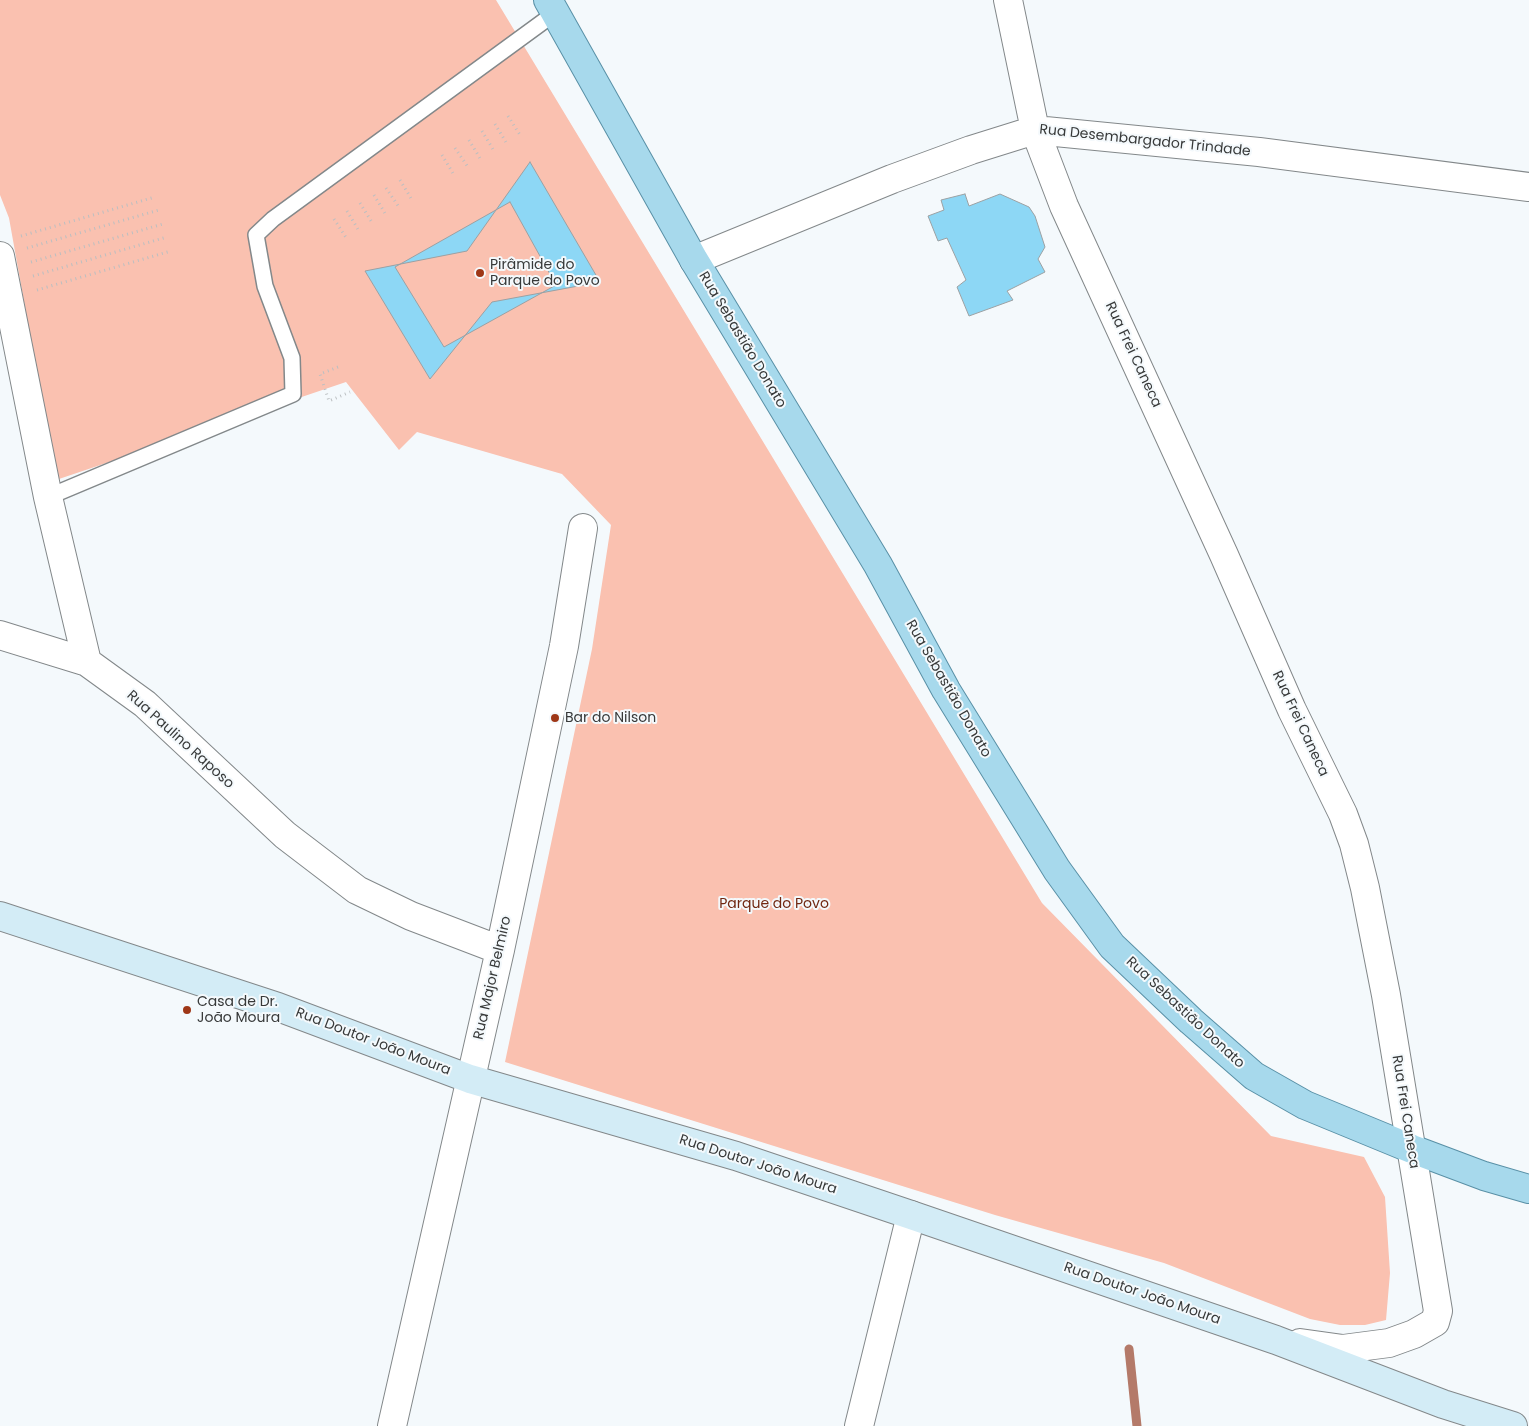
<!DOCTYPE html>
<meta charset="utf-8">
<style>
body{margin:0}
canvas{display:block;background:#f4f9fc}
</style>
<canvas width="1529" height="1426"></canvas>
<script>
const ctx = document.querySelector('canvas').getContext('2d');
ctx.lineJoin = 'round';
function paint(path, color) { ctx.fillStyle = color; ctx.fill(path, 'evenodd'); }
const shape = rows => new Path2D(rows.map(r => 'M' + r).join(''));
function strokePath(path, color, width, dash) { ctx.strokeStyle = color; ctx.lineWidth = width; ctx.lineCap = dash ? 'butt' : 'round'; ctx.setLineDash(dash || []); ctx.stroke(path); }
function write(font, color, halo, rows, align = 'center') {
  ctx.font = font + ' Poppins,sans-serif'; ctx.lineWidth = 4; ctx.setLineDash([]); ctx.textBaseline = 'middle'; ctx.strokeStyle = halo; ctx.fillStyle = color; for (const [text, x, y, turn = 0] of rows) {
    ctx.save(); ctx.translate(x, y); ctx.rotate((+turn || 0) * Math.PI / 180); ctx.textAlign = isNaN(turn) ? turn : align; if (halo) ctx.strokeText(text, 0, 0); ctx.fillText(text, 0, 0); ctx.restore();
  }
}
paint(shape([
 [0,0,496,0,1042,903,1271,1136,1364,1157,1385,1197,1390,1273,1386,1320,1365,1325,1340,1325,1310,1319,1164,1263,995,1215,505,1062,592,649,611,525,562,474,417,432,399,450,346,382,56,480,9,218,0,195]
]), '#fac1b0');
strokePath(shape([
 [1129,1349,1137,1426]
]), '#b47a69', 9);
const building = shape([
 [530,162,600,282,492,302,430,379,365,271,467,251,530,162],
 [965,194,969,206,1000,194,1029,207,1035,216,1045,247,1038,259,1045,272,1007,291,1013,300,969,316,957,287,966,280,947,238,938,241,928,216,944,210,941,200,965,194],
 [510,202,556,285,444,347,395,267,510,202]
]);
paint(building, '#8dd7f5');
strokePath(building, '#9ca1a3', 1);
const lane = shape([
 [48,497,293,394,292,358,265,286,256,235,273,219,555,13]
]);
const street = shape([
 [1008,0,1035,130,1064,206,1224,555,1292,710,1343,814,1354,844,1365,888,1386,995,1438,1311,1435,1322,1414,1334,1389,1343,1343,1349,1300,1343],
 [0,256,48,497,87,662],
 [694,260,892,179,971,150,1035,130,1259,152,1529,187],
 [0,635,87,662,145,704,285,835,357,890,411,916,500,950],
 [392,1426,500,950,564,646,583,528],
 [859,1426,911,1215]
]);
const secondary = shape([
 [0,916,278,1007,470,1079,736,1156,911,1215,1276,1340,1443,1404,1513,1426]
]);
const primary = shape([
 [548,0,694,260,878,565,946,690,1057,870,1112,946,1191,1021,1254,1076,1305,1105,1412,1149,1484,1176,1529,1189]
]);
strokePath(lane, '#83888a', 18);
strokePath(street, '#83888a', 30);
strokePath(secondary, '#83888a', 30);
strokePath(primary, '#5990a6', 30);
strokePath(shape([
 [508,116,520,135],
 [495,124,507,144],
 [482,131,494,151],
 [469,140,481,160],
 [455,148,468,167],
 [442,155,454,175],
 [400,180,412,200],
 [386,188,399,207],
 [374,195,386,215],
 [360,203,373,224],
 [347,211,359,231],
 [334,219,347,239],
 [21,236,155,197],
 [27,248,159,210],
 [31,262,163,224],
 [33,276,167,237],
 [37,290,171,251],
 [338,367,320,374,329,401,350,392]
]), '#bbbfc1', 3, [1, 4]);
strokePath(lane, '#fff', 15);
strokePath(street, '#fff', 28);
strokePath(secondary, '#d3ecf6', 28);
strokePath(primary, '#a7d9ec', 28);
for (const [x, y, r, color] of [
 [480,273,5,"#9e3717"],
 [555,718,5,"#9e3717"],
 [187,1010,5,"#9e3717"]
]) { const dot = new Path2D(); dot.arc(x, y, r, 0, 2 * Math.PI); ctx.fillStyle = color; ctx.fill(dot); strokePath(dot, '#f4f9fc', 2); }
write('14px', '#373939', '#f4f9fc', [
 ["Rua Desembargador Trindade",1145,141,6],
 ["Rua Sebastião Donato",742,340,59],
 ["Rua Frei Caneca",1133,355,65],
 ["Rua Sebastião Donato",948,689,60],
 ["Rua Frei Caneca",1300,724,65],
 ["Rua Paulino Raposo",180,740,42],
 ["Rua Major Belmiro",493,978,-77],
 ["Rua Sebastião Donato",1185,1013,43],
 ["Rua Doutor João Moura",373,1042,21],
 ["Rua Frei Caneca",1405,1112,81],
 ["Rua Doutor João Moura",758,1165,18],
 ["Rua Doutor João Moura",1142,1294,19]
]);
write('14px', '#373939', '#f4f9fc', [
 ["Pirâmide do",490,265],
 ["Parque do Povo",490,281],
 ["Bar do Nilson",565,718],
 ["Casa de Dr.",197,1002],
 ["João Moura",197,1018]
], 'left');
write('14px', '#712812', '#f4f9fc', [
 ["Parque do Povo",774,904]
]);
</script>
